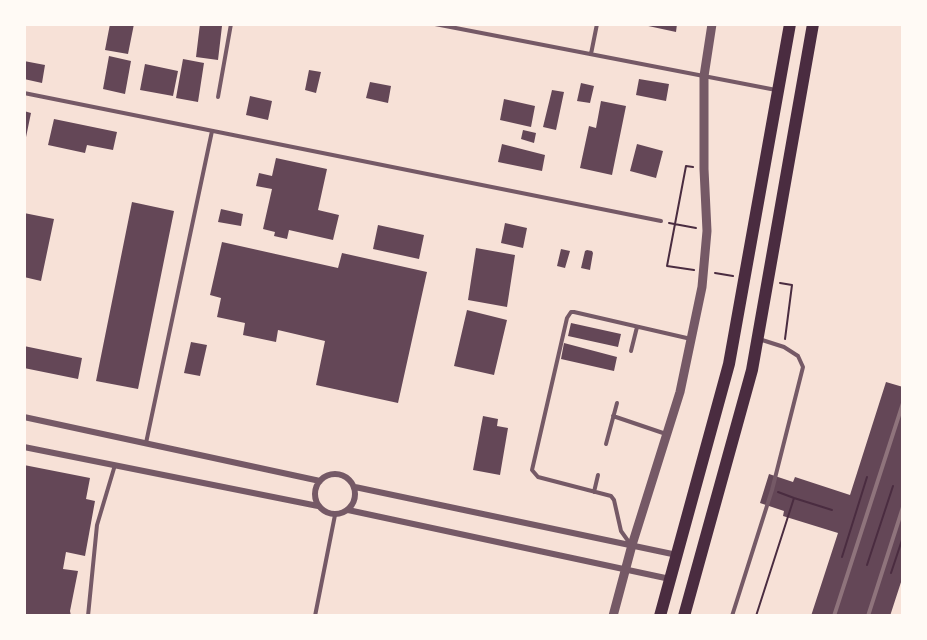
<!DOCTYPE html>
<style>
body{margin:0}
#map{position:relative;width:927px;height:640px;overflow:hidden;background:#f7e1d7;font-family:"Roboto Serif",serif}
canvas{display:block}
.frame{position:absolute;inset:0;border:26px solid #fffaf5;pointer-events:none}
</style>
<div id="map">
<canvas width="927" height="640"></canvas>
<div class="frame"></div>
</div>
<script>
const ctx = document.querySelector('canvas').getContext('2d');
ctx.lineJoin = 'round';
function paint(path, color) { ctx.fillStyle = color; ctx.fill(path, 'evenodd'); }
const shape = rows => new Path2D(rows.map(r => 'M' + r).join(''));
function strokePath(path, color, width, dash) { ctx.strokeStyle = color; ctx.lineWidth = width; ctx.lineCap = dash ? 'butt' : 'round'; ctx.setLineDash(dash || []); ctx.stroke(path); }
paint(shape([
 [110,24,134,24,128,54,105,50],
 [200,24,222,26,218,60,196,57],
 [639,24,677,24,676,32],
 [109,56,131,61,125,94,103,89],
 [183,59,204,63,198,102,176,98],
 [24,61,45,65,42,83,24,79],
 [145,64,178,71,173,96,140,90],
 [309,70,321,72,316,93,305,90],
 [639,79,669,84,666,101,636,95],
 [370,82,391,86,388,103,366,98],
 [581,83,594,86,590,103,577,101],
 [552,90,564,92,556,130,543,127],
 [250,96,272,101,268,120,246,115],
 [504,99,535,106,531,127,500,120],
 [601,101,626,106,612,175,580,168,589,126,596,128],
 [24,111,31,113,25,142,24,142],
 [54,119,117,132,113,150,87,145,85,153,48,145],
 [523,130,536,133,534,143,521,139],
 [502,144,545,155,542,171,498,162],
 [637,144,663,151,656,178,630,171],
 [276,158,327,169,318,210,339,215,333,240,289,230,287,239,274,236,275,232,263,229,272,189,256,186,259,173,272,176],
 [132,202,174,211,138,389,96,381],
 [221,209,243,214,241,226,218,222],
 [24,213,54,219,41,281,24,277],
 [505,223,527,228,523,248,501,243],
 [378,225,424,235,419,259,373,249],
 [222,242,338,268,342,253,427,272,398,403,316,385,325,341,278,330,276,342,243,335,245,323,217,317,221,298,210,295],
 [476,248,515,255,507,307,468,300],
 [561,249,570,251,565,268,557,266],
 [587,250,592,251,593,253,590,270,581,268,585,251],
 [467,310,507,320,494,375,454,366],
 [571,323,621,334,618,347,568,336],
 [191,342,207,345,200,376,184,373],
 [564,343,617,357,614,371,561,359],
 [24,346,82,358,78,379,24,368],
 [886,382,903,387,903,576,890,616,811,616,838,533,783,516,784,511,760,503,769,474,793,482,795,477,850,495],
 [483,416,498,419,497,426,508,428,500,475,473,470],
 [24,465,90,478,86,499,95,501,85,556,66,552,63,569,78,571,70,611,71,616,24,616]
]), '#644757');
strokePath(shape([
 [693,167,686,166,667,266,694,270],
 [669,223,696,228],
 [715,273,733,276],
 [780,283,792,285,785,339],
 [794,498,832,510],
 [842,557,867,477],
 [867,565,893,486],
 [891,573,903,537],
 [756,616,794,498,778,492]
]), '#4a2c40', 2);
strokePath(shape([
 [435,24,776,90],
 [591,54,597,24],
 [24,93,661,221],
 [218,97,231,24],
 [631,351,637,327],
 [613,416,666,434],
 [146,443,212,131],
 [606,444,617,403],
 [594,492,598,475],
 [631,545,621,531,614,500,611,496,538,477,532,470,567,318,571,312,574,312,691,339],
 [88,616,97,525,115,465],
 [315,616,335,515],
 [732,616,772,490,803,367,798,356,784,347,759,339]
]), '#755966', 4);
strokePath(shape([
 [24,417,320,481],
 [24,447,318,506],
 '315 494a20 20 0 1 1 40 0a20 20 0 1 1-40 0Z',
 [355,487,677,555],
 [348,510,670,579]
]), '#755966', 6);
strokePath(shape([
 [613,616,632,545,680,392,702,287,707,231,704,169,704,76,712,24]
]), '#755966', 9);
strokePath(shape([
 [660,616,729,364,790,24],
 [684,616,752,370,813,24]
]), '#4a2c40', 12);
strokePath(shape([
 [834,616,903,403],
 [868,616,903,507]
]), '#8f747c', 4);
</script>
